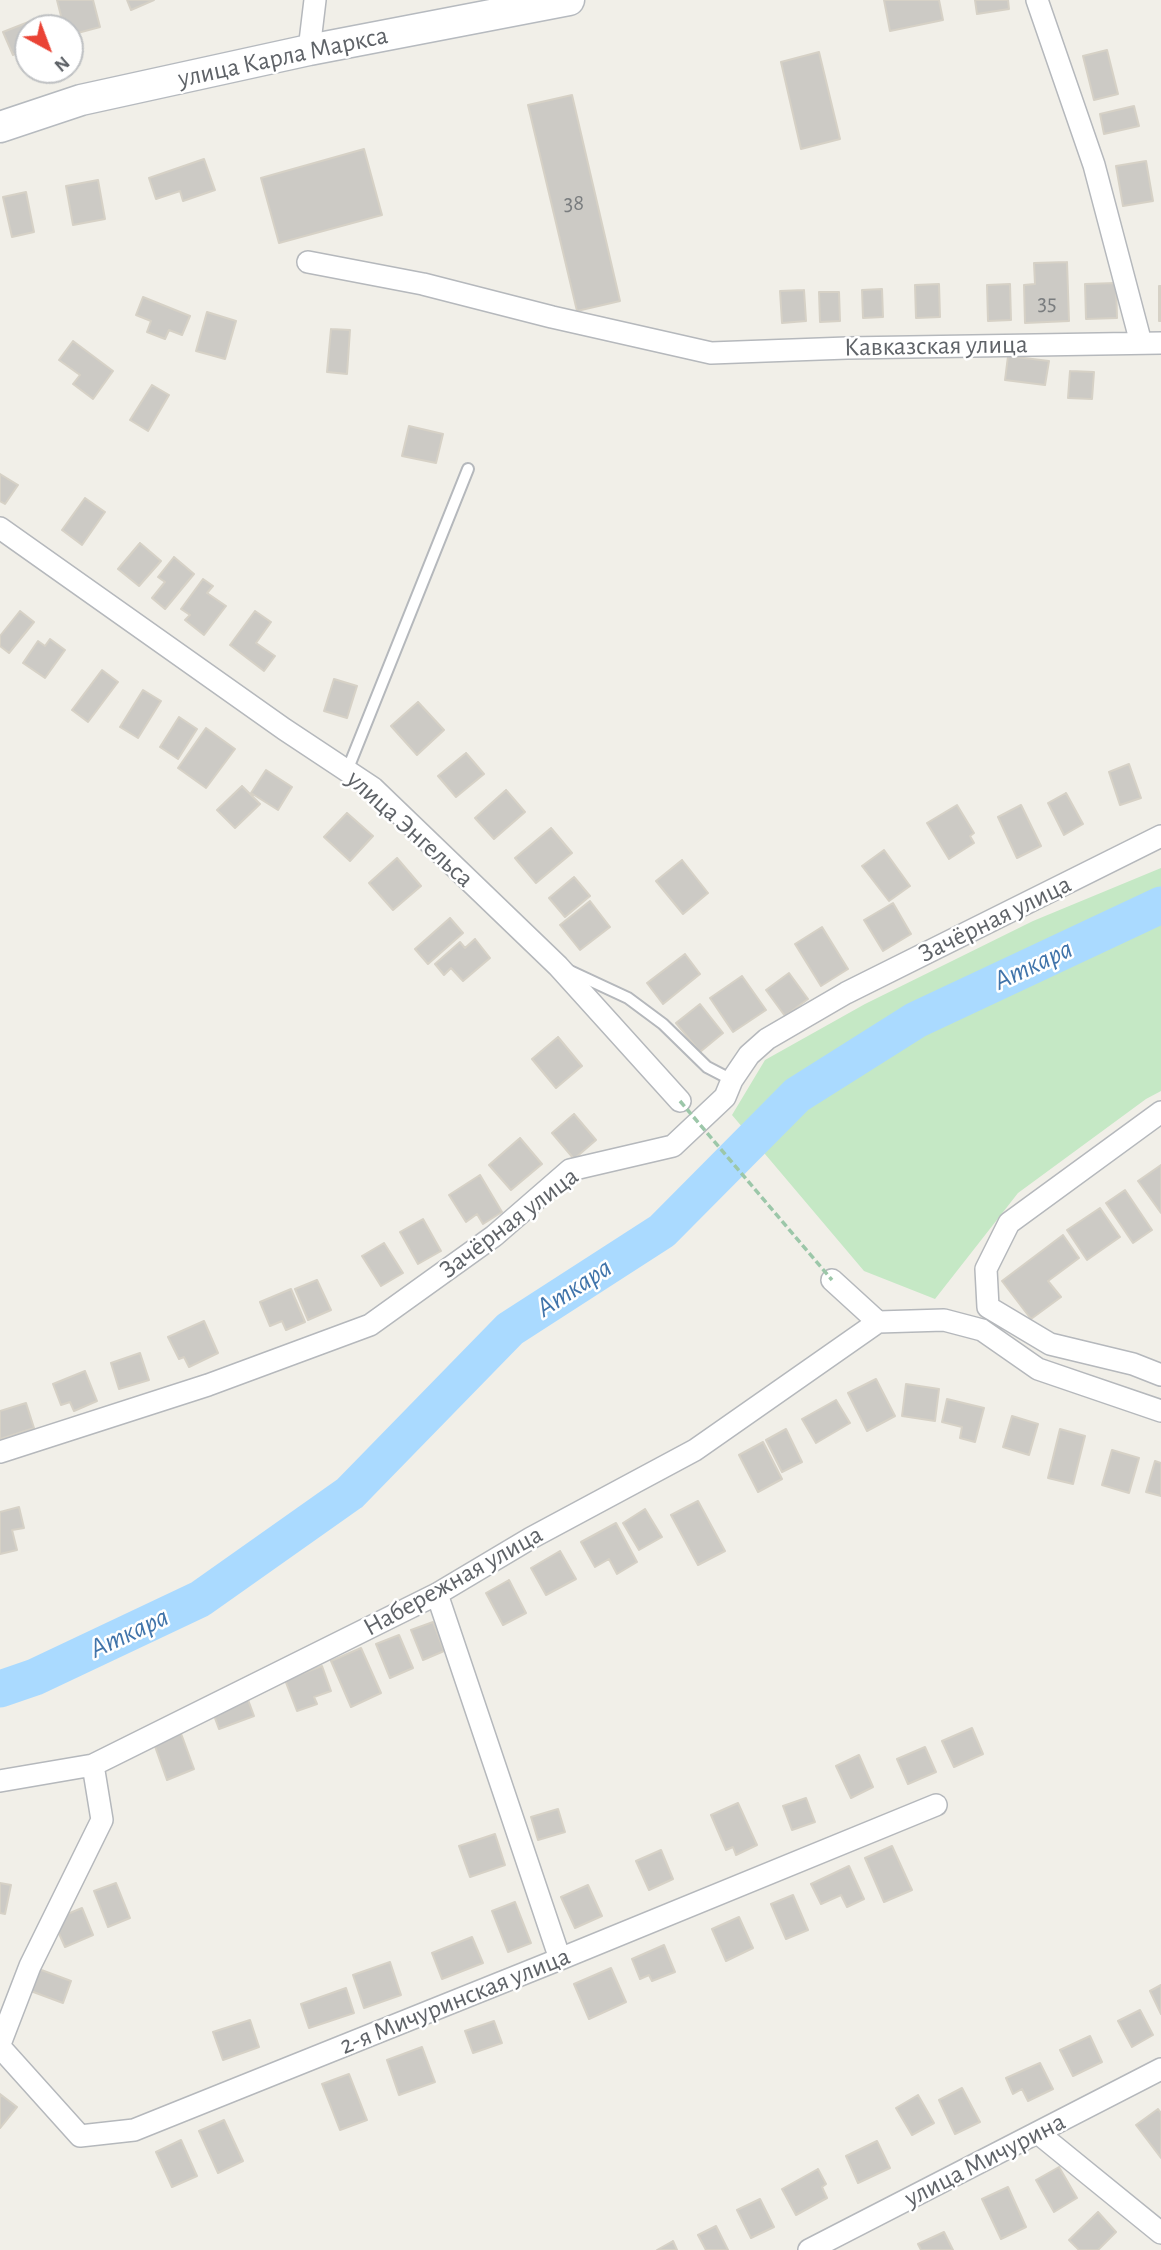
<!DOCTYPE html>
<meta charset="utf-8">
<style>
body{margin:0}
#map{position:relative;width:1161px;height:2250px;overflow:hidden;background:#f1efe8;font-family:"Alegreya Sans",sans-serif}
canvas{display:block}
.north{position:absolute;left:14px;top:14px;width:70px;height:70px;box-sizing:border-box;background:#fff;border:2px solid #bfc1c3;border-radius:50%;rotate:139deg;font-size:19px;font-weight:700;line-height:28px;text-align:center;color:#5f6368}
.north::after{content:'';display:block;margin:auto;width:24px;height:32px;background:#ea4335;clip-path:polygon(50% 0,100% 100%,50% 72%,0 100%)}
</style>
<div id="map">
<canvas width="1161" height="2250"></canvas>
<div class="north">N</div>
</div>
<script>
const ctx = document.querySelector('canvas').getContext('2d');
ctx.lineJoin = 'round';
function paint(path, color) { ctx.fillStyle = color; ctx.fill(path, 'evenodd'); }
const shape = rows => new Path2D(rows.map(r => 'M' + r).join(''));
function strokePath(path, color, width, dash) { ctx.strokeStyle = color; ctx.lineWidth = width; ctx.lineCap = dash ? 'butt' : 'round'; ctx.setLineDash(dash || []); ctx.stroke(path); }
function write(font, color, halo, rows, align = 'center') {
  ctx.font = font + ' "Alegreya Sans",sans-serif'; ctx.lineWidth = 5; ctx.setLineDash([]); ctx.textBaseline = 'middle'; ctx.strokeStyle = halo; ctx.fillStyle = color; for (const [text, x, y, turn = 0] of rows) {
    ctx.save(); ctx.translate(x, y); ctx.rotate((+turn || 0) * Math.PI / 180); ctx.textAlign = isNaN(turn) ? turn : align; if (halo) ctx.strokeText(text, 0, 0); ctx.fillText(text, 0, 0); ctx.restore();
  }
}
paint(shape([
 [1161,868,1161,1091,1146,1099,1018,1193,935,1299,864,1271,732,1115,765,1060,865,1004,1033,921]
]), '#c5e8c5');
strokePath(shape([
 [0,1689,35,1677,200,1599,350,1493,510,1329,662,1231,797,1095,916,1020,1161,905]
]), '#aadaff', 37);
const building = shape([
 [57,0,93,0,100,27,70,35,70,28,64,28,57,0],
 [127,0,154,0,131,10,127,0],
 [884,0,939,0,943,20,890,31,884,0],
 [975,0,1008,0,1009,9,977,14,975,0],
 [31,21,34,28,28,28,28,48,13,55,3,32,31,21],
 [1107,50,1118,94,1094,100,1083,56,1107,50],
 [819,52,840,139,801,149,781,62,819,52],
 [572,95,620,301,577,311,528,105,572,95],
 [1134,106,1139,126,1104,134,1100,114,1134,106],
 [364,149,382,215,279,243,261,178,364,149],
 [204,159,215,190,183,201,180,191,156,199,149,178,204,159],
 [1146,161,1153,201,1123,206,1116,166,1146,161],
 [98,180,105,219,73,225,66,186,98,180],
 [26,192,34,232,12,237,3,197,26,192],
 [1067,262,1069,321,1025,323,1024,285,1035,284,1034,263,1067,262],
 [1116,283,1117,318,1086,319,1085,284,1116,283],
 [939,284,940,317,916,318,915,285,939,284],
 [1010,284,1011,320,988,321,987,285,1010,284],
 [1159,286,1161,286,1161,321,1159,321,1159,286],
 [882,289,883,317,863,318,862,290,882,289],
 [804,290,806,321,782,323,780,291,804,290],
 [819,292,839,292,840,321,820,322,819,292],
 [143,297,190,316,182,335,169,330,165,339,147,332,151,321,136,315,143,297],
 [207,312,236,321,225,359,196,351,207,312],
 [331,329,350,330,347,374,327,372,331,329],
 [73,341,113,371,93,399,73,384,80,375,59,360,73,341],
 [1008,356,1049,361,1045,385,1005,380,1008,356],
 [1070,371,1094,372,1092,399,1068,398,1070,371],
 [152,385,169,395,148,431,130,420,152,385],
 [409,426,443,434,436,463,402,456,409,426],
 [0,474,18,485,5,504,0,501,0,474],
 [85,498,105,512,82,545,62,530,85,498],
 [140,543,161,561,139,586,118,569,140,543],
 [174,557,194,574,165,609,152,598,165,582,158,577,174,557],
 [203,579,213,586,207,593,226,606,204,635,185,620,190,615,181,609,203,579],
 [20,611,34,622,9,653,0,646,0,636,20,611],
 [255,611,271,622,256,643,275,656,264,671,230,645,255,611],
 [50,639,65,650,45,678,23,663,38,641,45,646,50,639],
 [102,670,118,682,88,722,72,710,102,670],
 [334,679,357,686,347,718,324,711,334,679],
 [143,690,161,701,138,738,120,727,143,690],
 [418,702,444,730,417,755,391,726,418,702],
 [179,717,197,729,178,759,160,747,179,717],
 [206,728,235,749,206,788,178,768,206,728],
 [466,753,484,774,456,797,438,776,466,753],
 [1129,764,1141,798,1120,805,1109,772,1129,764],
 [266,770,292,787,278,810,251,793,266,770],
 [242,786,260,804,235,828,217,810,242,786],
 [506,790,525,812,494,839,475,818,506,790],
 [1066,793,1083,824,1064,835,1048,803,1066,793],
 [957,805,974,833,970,836,974,843,949,859,927,823,957,805],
 [1021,805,1041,846,1017,858,998,817,1021,805],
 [347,813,373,836,350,861,324,837,347,813],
 [551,828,572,853,536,883,515,858,551,828],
 [884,850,910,886,889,901,862,866,884,850],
 [397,858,421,886,393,910,369,883,397,858],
 [682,860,708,893,683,914,656,881,682,860],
 [574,877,590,896,565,917,549,898,574,877],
 [590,901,610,927,580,950,560,925,590,901],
 [893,903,911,934,883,951,864,920,893,903],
 [450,918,463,933,428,964,415,949,450,918],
 [822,927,848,969,821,986,795,944,822,927],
 [475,939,490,958,463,981,451,968,444,975,435,964,460,942,465,948,475,939],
 [685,954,700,974,663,1004,647,983,685,954],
 [789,973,808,999,785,1016,766,990,789,973],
 [742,976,766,1010,733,1032,710,998,742,976],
 [700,1004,723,1033,700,1052,676,1023,700,1004],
 [558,1037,582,1066,556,1088,532,1059,558,1037],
 [574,1114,596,1140,574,1159,552,1133,574,1114],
 [520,1138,542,1164,511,1190,489,1165,520,1138],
 [1161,1165,1161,1213,1138,1181,1161,1165],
 [480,1175,502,1212,483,1224,477,1214,466,1222,449,1195,480,1175],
 [1125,1190,1152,1230,1133,1243,1106,1203,1125,1190],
 [1100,1208,1120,1237,1087,1260,1067,1230,1100,1208],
 [423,1219,441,1251,418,1264,400,1232,423,1219],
 [1063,1235,1079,1258,1048,1281,1061,1297,1031,1319,1002,1281,1063,1235],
 [384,1243,403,1273,381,1286,362,1256,384,1243],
 [317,1280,331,1310,308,1320,295,1289,317,1280],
 [291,1289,305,1322,286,1330,282,1321,270,1326,260,1302,291,1289],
 [204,1321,218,1353,189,1367,184,1357,179,1359,168,1337,204,1321],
 [140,1353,149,1380,119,1389,111,1363,140,1353],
 [85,1371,97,1401,74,1411,70,1402,61,1405,53,1384,85,1371],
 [876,1379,895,1416,867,1431,848,1393,876,1379],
 [906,1384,939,1389,935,1421,902,1416,906,1384],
 [947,1399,984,1408,975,1442,960,1438,962,1427,942,1422,947,1399],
 [836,1400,850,1423,816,1443,802,1419,836,1400],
 [26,1403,34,1428,0,1439,0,1411,26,1403],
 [1012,1416,1038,1424,1029,1455,1003,1447,1012,1416],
 [786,1429,802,1462,782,1472,766,1440,786,1429],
 [1060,1429,1085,1436,1073,1484,1048,1478,1060,1429],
 [763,1442,782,1479,758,1492,739,1455,763,1442],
 [1112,1450,1139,1458,1129,1493,1102,1485,1112,1450],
 [1155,1461,1161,1463,1161,1496,1146,1492,1155,1461],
 [698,1501,725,1551,698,1565,671,1515,698,1501],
 [19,1507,24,1528,12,1530,17,1550,0,1554,0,1512,19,1507],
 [645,1509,662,1537,639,1550,623,1523,645,1509],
 [616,1523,637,1562,617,1574,609,1559,595,1567,581,1542,616,1523],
 [560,1551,576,1579,546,1595,531,1568,560,1551],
 [509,1580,526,1613,503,1625,486,1593,509,1580],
 [433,1622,444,1651,423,1660,411,1630,433,1622],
 [399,1635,413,1668,390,1678,376,1644,399,1635],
 [361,1648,381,1693,351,1707,331,1661,361,1648],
 [322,1666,331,1691,314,1697,317,1704,297,1711,285,1680,322,1666],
 [247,1697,254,1716,219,1729,212,1710,247,1697],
 [179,1728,194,1769,167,1780,152,1738,179,1728],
 [972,1728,983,1754,954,1767,942,1741,972,1728],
 [925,1747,936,1772,908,1784,897,1759,925,1747],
 [859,1755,873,1787,851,1798,836,1766,859,1755],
 [806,1798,815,1822,792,1830,783,1806,806,1798],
 [738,1803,757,1845,736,1855,733,1847,726,1850,711,1815,738,1803],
 [558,1809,565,1832,538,1840,531,1817,558,1809],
 [495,1834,505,1865,470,1877,459,1846,495,1834],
 [892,1846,912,1890,884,1902,865,1858,892,1846],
 [661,1850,673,1879,649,1890,636,1861,661,1850],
 [849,1866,864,1899,847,1907,841,1895,821,1904,811,1884,849,1866],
 [0,1883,11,1885,5,1914,0,1913,0,1883],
 [116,1883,130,1918,108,1927,94,1891,116,1883],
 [588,1885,602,1916,575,1928,561,1897,588,1885],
 [793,1895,808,1930,786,1939,771,1904,793,1895],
 [515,1902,531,1943,508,1952,492,1911,515,1902],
 [82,1908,93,1935,65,1947,53,1920,82,1908],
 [739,1917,753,1948,726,1961,712,1929,739,1917],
 [472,1937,483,1963,442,1979,432,1953,472,1937],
 [664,1945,675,1972,652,1981,649,1975,640,1979,632,1959,664,1945],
 [390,1962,401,1995,364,2008,353,1975,390,1962],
 [36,1968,71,1981,63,2003,28,1990,36,1968],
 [611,1968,626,2002,589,2019,574,1984,611,1968],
 [1161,1985,1161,2014,1150,1991,1161,1985],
 [346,1988,354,2013,309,2028,301,2004,346,1988],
 [1140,2010,1153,2035,1132,2047,1118,2021,1140,2010],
 [250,2020,259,2047,223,2060,213,2032,250,2020],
 [494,2021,502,2043,473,2053,465,2031,494,2021],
 [1090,2036,1102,2062,1073,2076,1060,2050,1090,2036],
 [422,2047,435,2082,399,2095,387,2060,422,2047],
 [1040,2063,1053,2089,1028,2101,1022,2089,1013,2094,1006,2078,1040,2063],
 [349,2074,367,2120,340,2130,322,2084,349,2074],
 [962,2088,980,2122,955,2134,939,2100,962,2088],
 [0,2094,17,2107,0,2128,0,2094],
 [918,2095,934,2123,912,2135,896,2108,918,2095],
 [1158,2109,1161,2113,1161,2158,1136,2125,1158,2109],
 [224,2120,243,2161,218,2173,199,2131,224,2120],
 [181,2140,197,2176,172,2187,156,2152,181,2140],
 [877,2141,890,2168,858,2183,846,2156,877,2141],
 [1059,2167,1077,2198,1054,2212,1036,2180,1059,2167],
 [818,2169,826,2184,822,2187,827,2198,796,2215,782,2189,818,2169],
 [1008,2187,1026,2227,1001,2239,982,2199,1008,2187],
 [760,2199,774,2227,751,2238,737,2210,760,2199],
 [1098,2212,1116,2232,1098,2250,1079,2250,1069,2240,1098,2212],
 [716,2226,728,2250,706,2250,698,2235,716,2226],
 [944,2232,953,2250,921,2250,918,2244,944,2232],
 [673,2241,677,2250,657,2250,673,2241]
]);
paint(building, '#cccac5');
strokePath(building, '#d6d1c6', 2);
const lane = shape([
 [347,771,468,469],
 [570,971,628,998,663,1024,707,1067,732,1080]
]);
const street = shape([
 [1037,0,1094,165,1141,343],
 [309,50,315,0],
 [308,262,423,284,552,317,711,353,847,348,1161,343],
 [0,528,284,729,373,788,558,966,680,1101],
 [1161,1112,1009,1223,986,1269,988,1307,1050,1344,1133,1364,1161,1375],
 [832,1280,878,1322],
 [878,1322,944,1320,982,1330,1038,1369,1161,1411],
 [0,1452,208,1385,370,1325,494,1236,570,1170,673,1146,725,1097,732,1080,749,1055,767,1039,846,993,1161,836],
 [437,1594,560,1959],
 [0,1781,93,1765,437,1594,531,1538,695,1450,878,1322],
 [0,2044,30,1966,102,1820,93,1765],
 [0,2047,80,2136,134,2130,560,1959,936,1805],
 [1038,2133,1161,2233],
 [809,2250,1161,2069]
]);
const secondary = shape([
 [0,127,81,100,309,50,569,0]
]);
strokePath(lane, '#b5b8bc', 14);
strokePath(street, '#b5b8bc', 24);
strokePath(secondary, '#b6babf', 33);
strokePath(lane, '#fff', 10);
strokePath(street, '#fff', 21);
strokePath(secondary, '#fff', 30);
strokePath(shape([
 [680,1101,832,1280]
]), '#9cc7a9', 3.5, [7, 3.5]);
write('23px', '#7a7d7f', null, [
 ["38",574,203],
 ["35",1047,303]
]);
write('26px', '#5f6368', '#fff', [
 ["улица Карла Маркса",283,57,-12],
 ["Кавказская улица",936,346,-1],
 ["улица Энгельса",410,829,42],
 ["Зачёрная улица",995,919,-26],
 ["Зачёрная улица",509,1223,-37],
 ["Набережная улица",453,1581,-29],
 ["2-я Мичуринская улица",455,2001,-22],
 ["улица Мичурина",985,2160,-27]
]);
write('italic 28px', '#4174aa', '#fff', [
 ["Аткара",1033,965,-25],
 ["Аткара",574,1288,-33],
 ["Аткара",129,1633,-25]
]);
</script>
